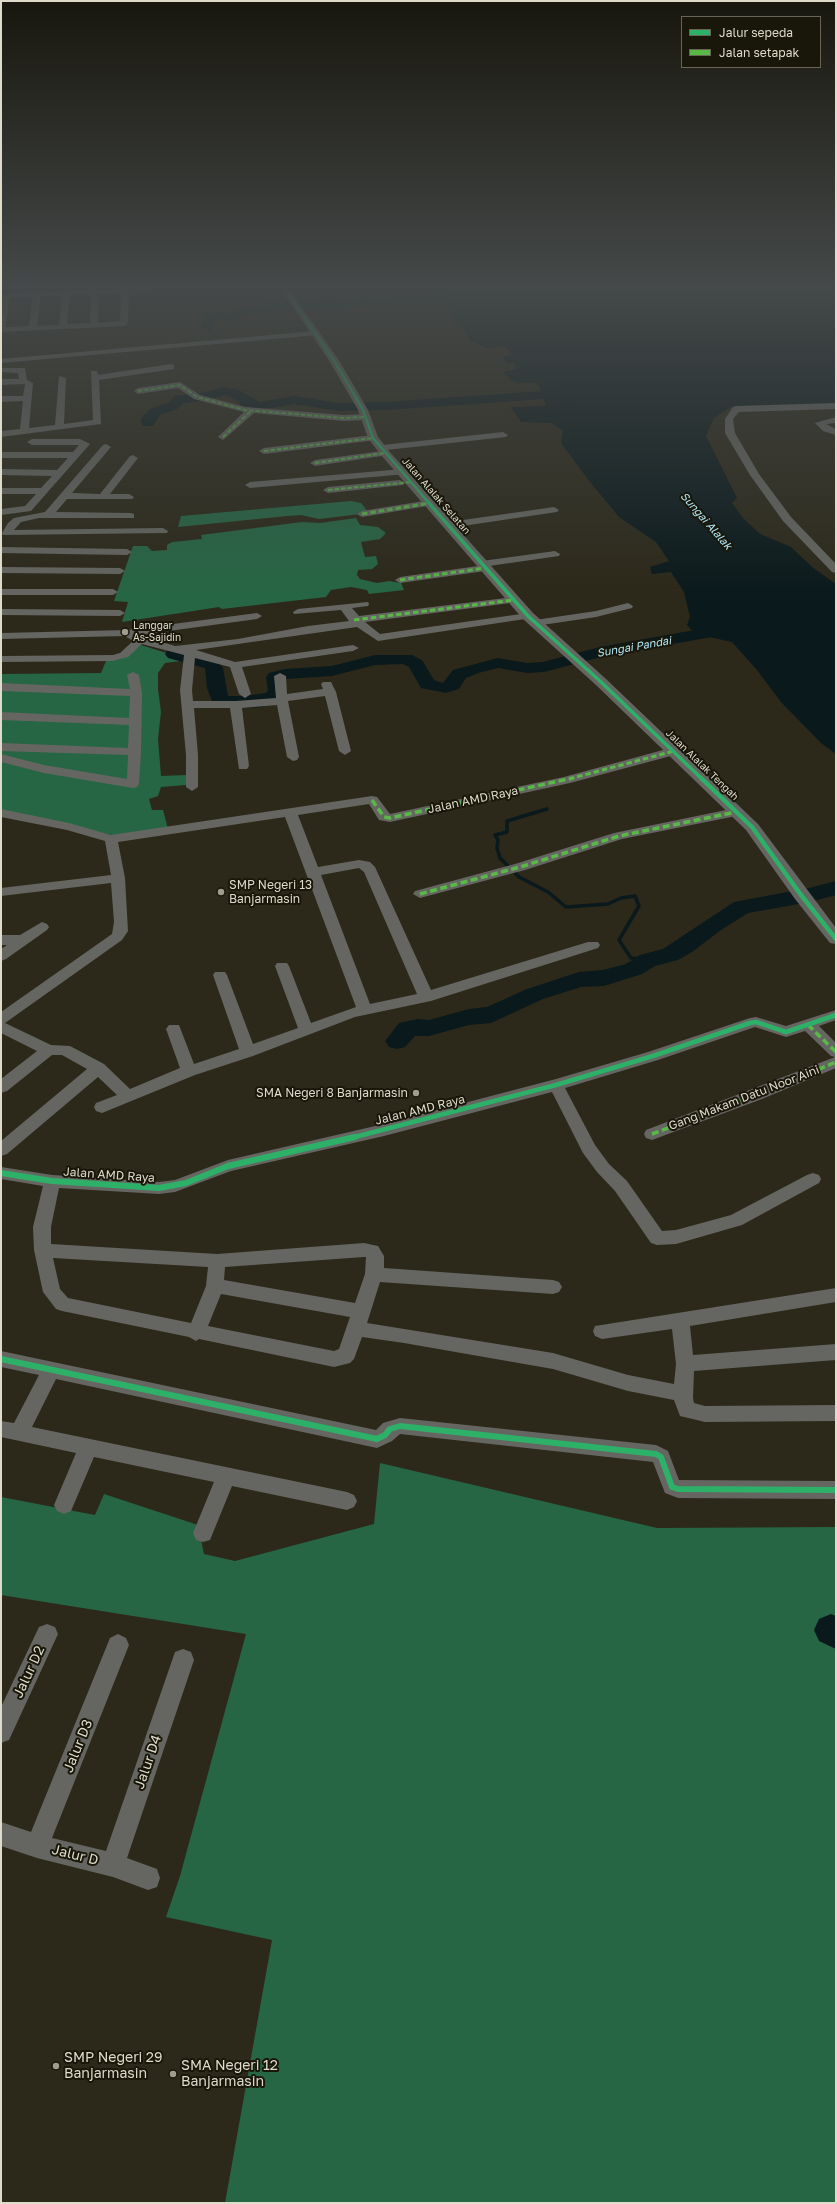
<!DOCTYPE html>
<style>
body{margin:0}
#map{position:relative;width:837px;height:2204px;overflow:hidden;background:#2c291a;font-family:"Golos Text",sans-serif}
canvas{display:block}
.frame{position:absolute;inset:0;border:2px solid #dedbcb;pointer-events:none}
.legend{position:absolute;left:681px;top:16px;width:140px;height:52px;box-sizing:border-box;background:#19160a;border:1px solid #686557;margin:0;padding:5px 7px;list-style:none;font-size:12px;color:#dedbcb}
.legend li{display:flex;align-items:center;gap:8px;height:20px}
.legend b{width:20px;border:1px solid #686557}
</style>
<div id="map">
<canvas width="837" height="2204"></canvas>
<div class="frame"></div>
<ul class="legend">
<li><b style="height:5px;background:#2db169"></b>Jalur sepeda</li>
<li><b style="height:5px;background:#58b947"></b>Jalan setapak</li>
</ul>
</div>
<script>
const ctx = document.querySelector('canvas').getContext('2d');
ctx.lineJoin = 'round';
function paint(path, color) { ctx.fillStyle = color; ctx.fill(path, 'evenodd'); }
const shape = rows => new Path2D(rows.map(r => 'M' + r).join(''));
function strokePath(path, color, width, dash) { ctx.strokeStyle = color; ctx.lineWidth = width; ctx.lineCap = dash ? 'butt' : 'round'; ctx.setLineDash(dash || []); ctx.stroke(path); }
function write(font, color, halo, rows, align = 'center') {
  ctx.font = font + ' "Golos Text",sans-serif'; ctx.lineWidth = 4; ctx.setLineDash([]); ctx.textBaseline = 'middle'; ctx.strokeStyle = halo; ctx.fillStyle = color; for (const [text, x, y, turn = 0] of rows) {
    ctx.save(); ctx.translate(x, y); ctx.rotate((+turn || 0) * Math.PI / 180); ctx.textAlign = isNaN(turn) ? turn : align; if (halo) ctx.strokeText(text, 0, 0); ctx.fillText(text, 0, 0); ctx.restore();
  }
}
paint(shape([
 [351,501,361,503,369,513,319,519,301,515,287,516,178,527,181,516],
 [356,518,360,525,378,527,386,533,380,539,361,542,365,557,376,556,378,564,372,569,358,570,357,575,360,579,377,583,389,581,401,583,404,590,369,594,367,590,351,587,331,590,326,597,222,609,219,607,122,622,128,602,114,601,133,546,147,546,152,551,167,550,167,545,172,542,202,539,201,535,302,522,320,523],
 [141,645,179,657,181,661,165,663,158,673,158,689,161,712,158,739,161,776,186,775,186,785,161,787,158,796,149,799,152,810,163,810,168,829,116,836,1,810,1,674,101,673,106,661,121,659],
 [380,1463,657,1528,836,1527,836,2203,225,2203,272,1940,166,1917,180,1876,246,1634,1,1595,1,1497,95,1515,104,1494,198,1525,204,1554,235,1561,374,1524]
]), '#266644');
paint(shape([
 [446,289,836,289,836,405,731,407,714,418,706,436,737,498,732,503,743,518,760,534,791,547,812,567,836,584,836,754,821,743,781,702,757,670,732,642,695,634,687,625,690,617,684,592,671,572,652,574,650,567,669,561,656,542,619,517,590,482,561,443,563,431,552,423,521,422,511,407,546,406,538,383,518,383,511,380,503,372,516,369,515,363,506,363,503,357,512,354,504,346,486,348,471,341,446,303,438,301,419,302,416,298,422,295,441,293]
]), '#0a191b');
strokePath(shape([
 [547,809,507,821,507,832,495,835,498,840,497,848,500,858,519,877,548,892,566,907,608,904,621,898,635,896,639,906,619,940,631,958,648,960]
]), '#0a191b', 3.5);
paint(shape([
 [454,289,458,290,460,293,458,296,341,309,261,311,233,320,217,319,212,330,208,331,202,327,205,320,202,315,204,312,231,312,259,303,341,301,454,289],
 [224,387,239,390,259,402,294,396,339,403,386,402,544,391,578,393,585,397,578,401,544,399,386,410,339,411,294,404,258,410,240,405,239,401,225,395,208,400,184,403,177,409,160,415,153,426,143,426,141,423,141,419,150,409,168,403,175,396,207,392,224,387],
 [728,624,734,625,737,629,734,633,601,657,544,672,527,673,498,668,478,673,466,678,459,689,446,693,421,688,409,667,403,664,375,665,332,676,286,679,285,680,286,690,280,701,262,707,245,708,214,706,207,688,205,668,168,658,165,654,168,650,174,649,217,660,223,668,228,696,245,696,266,693,268,690,266,677,269,673,285,669,332,666,375,655,412,655,422,660,434,680,443,683,453,670,498,658,527,663,543,662,600,647,728,624],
 [836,881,836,895,810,902,748,913,721,930,692,952,678,960,655,966,642,974,604,986,581,987,543,999,491,1023,469,1025,429,1036,415,1036,405,1047,397,1049,389,1047,385,1041,399,1023,418,1019,429,1020,469,1009,487,1007,527,989,579,972,603,970,626,964,640,955,663,949,734,902,809,888,836,881],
 [831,1614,836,1616,836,1649,819,1641,814,1630,819,1619,831,1614]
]), '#0a191b');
paint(shape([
 [95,289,158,289,154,291,129,292,128,322,125,326,1,332,3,298,1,298,1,294,95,289],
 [121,293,120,321,98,323,99,294,121,293],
 [91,294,90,323,67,324,70,295,91,294],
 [62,295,59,325,37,326,41,296,62,295],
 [33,297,29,326,5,327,10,298,33,297],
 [316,331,319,331,319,335,1,363,1,359,316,331],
 [171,364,174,365,174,369,99,380,101,424,1,437,1,431,20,429,23,401,1,402,1,396,23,396,25,384,1,385,1,379,19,379,18,373,1,372,1,368,25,368,27,380,33,383,29,428,55,425,59,376,66,378,64,424,93,420,91,371,97,371,98,375,171,364],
 [180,382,200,395,245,407,344,415,365,414,369,417,365,420,344,421,254,413,223,440,218,437,220,435,244,412,194,399,178,388,138,394,134,391,138,388,180,382],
 [836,403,836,409,739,412,733,419,735,433,759,474,791,517,836,564,836,573,832,572,783,521,750,475,725,433,725,419,733,407,736,406,836,403],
 [836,417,836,423,826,424,836,429,836,435,823,431,815,423,836,417],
 [503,432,508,435,506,437,386,450,390,453,388,455,315,466,310,463,315,460,382,451,377,448,382,445,503,432],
 [373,435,376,436,376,440,264,454,259,451,264,448,373,435],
 [80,439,90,444,31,511,1,515,1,509,25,506,36,494,1,494,1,488,41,488,52,476,1,475,1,469,57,470,68,458,1,458,1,452,73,452,79,445,32,445,27,442,32,439,80,439],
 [106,444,111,447,72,493,100,494,130,456,133,455,138,458,110,494,129,494,134,497,132,499,67,499,56,512,131,513,134,514,134,518,39,518,21,522,14,530,163,528,168,531,167,533,3,535,2,533,8,523,14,518,45,512,103,445,106,444],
 [403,469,406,470,406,474,250,488,245,485,250,482,403,469],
 [400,480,405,483,403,485,328,493,323,490,328,487,400,480],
 [430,500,433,501,433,505,362,517,357,514,362,511,430,500],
 [554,507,559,510,557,512,449,528,444,525,449,522,554,507],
 [1,547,127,549,132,552,127,555,1,553,1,547],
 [555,551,560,554,559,556,489,566,489,570,485,571,400,583,395,580,400,577,478,566,478,562,482,561,555,551],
 [1,567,120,568,125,571,120,574,1,573,1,567],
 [1,589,113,589,118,592,113,595,1,595,1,589],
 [514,597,519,600,518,602,365,622,380,634,528,613,532,614,533,616,532,618,378,641,357,627,196,650,235,662,353,645,359,648,353,651,242,667,251,694,245,698,239,694,230,667,195,658,192,690,193,701,236,701,276,698,274,676,280,673,286,676,287,694,323,689,321,684,323,682,331,682,336,692,351,751,345,755,339,751,325,696,288,701,299,757,297,760,293,761,287,757,277,705,242,708,249,766,247,769,239,769,230,708,194,708,198,755,198,787,192,791,186,787,186,755,180,690,184,655,142,644,128,657,113,661,1,662,1,656,113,655,120,653,133,641,125,636,1,639,1,633,127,630,257,613,262,616,257,619,139,635,175,646,238,639,308,626,349,621,341,610,294,614,293,612,298,609,368,602,369,604,368,606,352,608,359,616,514,597],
 [628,603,633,606,632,608,596,617,535,626,529,623,535,620,596,611,628,603],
 [1,609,120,610,125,613,120,616,1,615,1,609],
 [133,672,139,675,142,693,141,752,139,784,137,787,133,788,44,773,1,762,1,754,44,765,127,779,128,755,1,751,1,743,128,748,129,725,1,720,1,712,129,718,130,696,1,691,1,683,130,689,127,675,133,672],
 [674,747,678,748,680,751,678,754,570,783,390,822,379,820,369,804,298,815,318,867,359,860,370,862,375,867,431,990,588,942,598,942,600,945,598,948,431,1001,355,1017,253,1056,195,1075,102,1113,96,1111,94,1107,96,1103,117,1095,98,1077,7,1154,1,1156,1,1141,87,1069,62,1055,52,1055,7,1091,1,1093,1,1079,37,1051,1,1033,1,1012,112,934,114,922,111,883,1,896,1,888,111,875,105,841,67,830,1,817,1,809,69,823,111,835,372,796,377,797,390,814,564,777,674,747],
 [285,817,356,1007,311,1023,289,966,287,963,277,963,275,966,298,1028,253,1044,227,975,225,972,215,972,213,975,239,1049,194,1064,179,1025,169,1025,166,1029,180,1068,130,1089,104,1064,70,1046,51,1045,5,1023,122,940,128,931,125,878,118,842,285,817],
 [359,868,364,872,417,994,370,1004,321,875,359,868],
 [736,808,742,812,741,815,622,839,525,870,420,898,413,894,415,891,515,864,614,833,736,808],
 [42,922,47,924,49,927,47,930,6,959,1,961,1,949,7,945,1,945,1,935,20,935,42,922],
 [836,1010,836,1020,819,1026,836,1043,836,1068,762,1099,652,1140,646,1138,644,1134,646,1130,835,1057,831,1056,805,1031,786,1037,755,1027,658,1060,565,1088,595,1145,609,1164,627,1181,662,1231,676,1230,731,1215,807,1175,813,1173,819,1175,821,1179,819,1183,742,1225,676,1244,657,1245,651,1243,615,1191,597,1172,583,1153,552,1092,384,1136,231,1171,175,1192,159,1194,59,1188,51,1227,51,1244,217,1254,364,1243,378,1246,384,1256,384,1268,553,1280,559,1282,562,1287,559,1292,553,1294,380,1282,367,1323,553,1353,628,1375,674,1384,676,1364,672,1329,602,1339,595,1336,593,1331,595,1326,836,1288,836,1302,690,1326,693,1355,836,1344,836,1360,694,1371,693,1398,694,1403,705,1406,836,1405,836,1421,705,1422,680,1416,674,1400,628,1391,553,1369,404,1343,362,1337,354,1359,350,1363,334,1367,199,1339,196,1341,189,1337,62,1311,56,1309,43,1292,34,1250,33,1227,43,1186,1,1179,1,1167,52,1175,159,1182,175,1180,228,1160,384,1124,556,1079,648,1052,750,1018,756,1017,786,1026,836,1010],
 [364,1257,366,1257,365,1274,355,1303,224,1280,225,1267,364,1257],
 [53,1258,208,1267,206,1286,191,1323,68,1298,60,1289,53,1258],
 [221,1294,350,1317,339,1349,334,1351,208,1326,221,1294],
 [1,1351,376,1430,383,1423,400,1418,656,1445,668,1451,679,1480,836,1481,836,1499,678,1498,665,1493,653,1462,400,1434,392,1441,377,1448,56,1379,32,1427,347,1492,354,1495,357,1501,354,1507,347,1510,232,1486,210,1540,203,1542,196,1540,193,1533,214,1482,94,1457,71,1511,64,1514,57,1511,54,1505,76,1453,1,1437,1,1421,14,1423,39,1375,1,1367,1,1351],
 [47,1624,55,1627,58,1634,9,1740,1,1743,1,1707,39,1627,47,1624],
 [118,1634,126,1638,129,1645,52,1838,106,1851,175,1652,183,1649,191,1652,194,1660,127,1858,157,1869,160,1878,157,1887,148,1890,113,1877,37,1858,1,1846,1,1822,31,1832,110,1638,118,1634]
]), '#656661');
paint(shape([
 [281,289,289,289,340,362,368,410,378,437,389,451,533,613,606,679,758,824,836,928,836,944,830,943,795,899,746,830,596,685,523,619,381,455,368,438,358,410,330,362,281,289]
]), '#656661');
strokePath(shape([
 [138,391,180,385,197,397,245,410,344,418,365,417],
 [223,437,251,411],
 [264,451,373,438],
 [315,463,385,453],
 [328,490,412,482]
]), '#58b947', 2, [4.5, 2]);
strokePath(shape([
 [362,514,430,503],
 [400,580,485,568],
 [354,620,514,600],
 [569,779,674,751]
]), '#58b947', 3, [5.5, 3]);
strokePath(shape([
 [372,800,384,817,390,818,573,778],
 [420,894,520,867,619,836,736,812],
 [808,1025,836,1052],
 [652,1134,756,1095,836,1062]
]), '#58b947', 3.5, [7, 3.5]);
strokePath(shape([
 [285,289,335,362,363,410,373,438,429,503]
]), '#2db169', 2.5);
strokePath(shape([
 [428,502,528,616,601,682,702,779]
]), '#2db169', 3.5);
strokePath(shape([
 [701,778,752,827,801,895,836,939],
 [351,1138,556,1085,653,1056,750,1023,756,1022,786,1032,836,1015]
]), '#2db169', 4.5);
strokePath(shape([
 [1,1173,52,1181,159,1188,186,1183,228,1166,355,1137],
 [1,1359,377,1439,385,1435,390,1429,400,1426,656,1454,661,1457,672,1487,678,1489,836,1490]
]), '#2db169', 6);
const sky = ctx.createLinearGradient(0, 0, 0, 597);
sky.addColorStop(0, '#18170e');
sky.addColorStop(0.48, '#454949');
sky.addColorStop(1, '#45494900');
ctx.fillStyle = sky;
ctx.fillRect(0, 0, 837, 597);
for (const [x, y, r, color] of [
 [125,632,4,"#a09d8d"],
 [221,892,4,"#a09d8d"],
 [416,1093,4,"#a09d8d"],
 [56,2066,4,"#a09d8d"],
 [173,2074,4,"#a09d8d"]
]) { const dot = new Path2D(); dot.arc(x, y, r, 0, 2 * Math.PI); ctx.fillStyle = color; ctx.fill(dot); strokePath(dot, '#19160a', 1.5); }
write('10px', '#dedbcb', '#19160a', [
 ["Jalan Alalak Selatan",436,496,49],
 ["Jalan Alalak Tengah",702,765,44]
]);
write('10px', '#dedbcb', '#19160a', [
 ["Langgar",133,626],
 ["As-Sajidin",133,638]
], 'left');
write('italic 11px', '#b0e8f6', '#19160a', [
 ["Sungai Alalak",706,521,49],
 ["Sungai Pandai",634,647,-10]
]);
write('12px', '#dedbcb', '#19160a', [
 ["Jalan AMD Raya",473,800,-12],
 ["Gang Makam Datu Noor Aini",744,1098,-21],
 ["Jalan AMD Raya",420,1110,-14],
 ["Jalan AMD Raya",109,1175,4]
]);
write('12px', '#dedbcb', '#19160a', [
 ["SMP Negeri 13",229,885],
 ["Banjarmasin",229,899],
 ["SMA Negeri 8 Banjarmasin",408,1093,"right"]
], 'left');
write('14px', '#dedbcb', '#19160a', [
 ["Jalur D2",29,1672,-65],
 ["Jalur D3",78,1746,-68],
 ["Jalur D4",148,1762,-71],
 ["Jalur D",75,1855,14]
]);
write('14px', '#dedbcb', '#19160a', [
 ["SMP Negeri 29",64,2058],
 ["Banjarmasin",64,2074],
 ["SMA Negeri 12",181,2066],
 ["Banjarmasin",181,2082]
], 'left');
</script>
